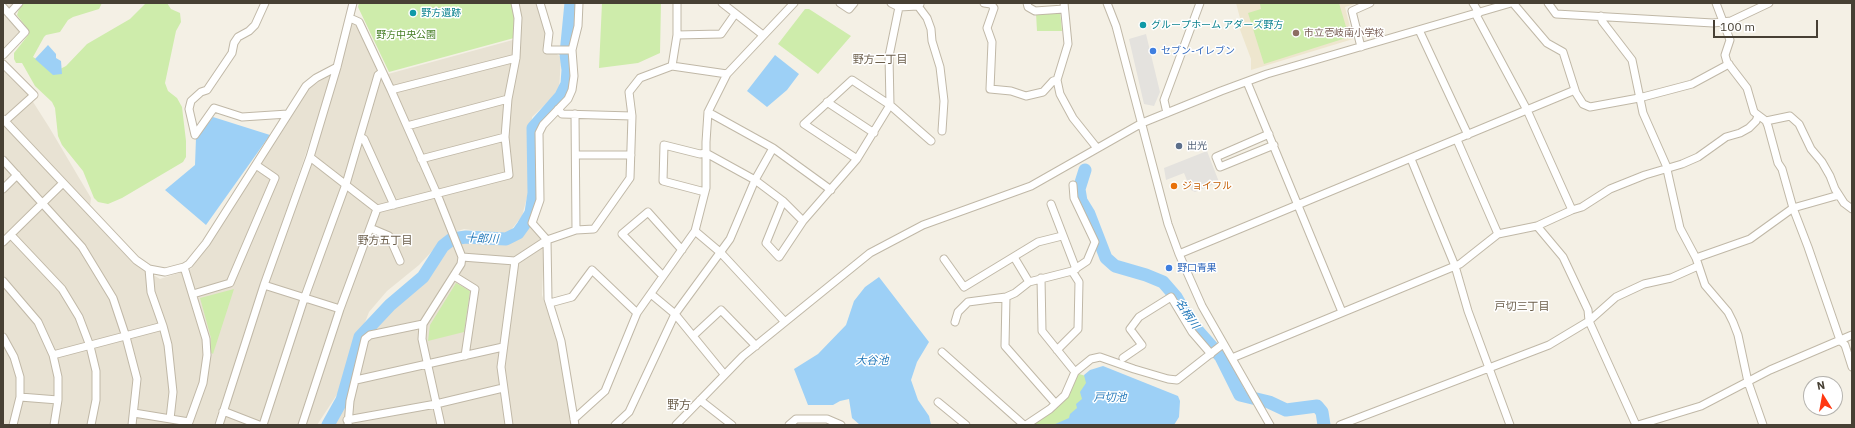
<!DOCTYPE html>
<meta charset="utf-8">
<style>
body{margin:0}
#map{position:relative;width:1855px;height:428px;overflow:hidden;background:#f4f0e5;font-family:"IBM Plex Sans",sans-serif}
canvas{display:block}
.frame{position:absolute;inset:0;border:4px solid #474034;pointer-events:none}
.north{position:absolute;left:1803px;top:376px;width:40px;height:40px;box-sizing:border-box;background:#fff;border:1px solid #b5b3ae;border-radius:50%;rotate:349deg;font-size:11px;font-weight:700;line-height:16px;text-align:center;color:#474034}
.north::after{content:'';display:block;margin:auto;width:14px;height:18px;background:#ff3811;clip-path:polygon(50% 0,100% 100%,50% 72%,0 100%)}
.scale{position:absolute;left:1713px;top:20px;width:105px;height:18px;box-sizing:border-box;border:2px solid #474034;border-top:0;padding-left:5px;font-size:12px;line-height:14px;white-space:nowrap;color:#474034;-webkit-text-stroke:3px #fff;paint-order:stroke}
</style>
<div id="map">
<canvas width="1855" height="428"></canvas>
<div class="frame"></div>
<div class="north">N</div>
<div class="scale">100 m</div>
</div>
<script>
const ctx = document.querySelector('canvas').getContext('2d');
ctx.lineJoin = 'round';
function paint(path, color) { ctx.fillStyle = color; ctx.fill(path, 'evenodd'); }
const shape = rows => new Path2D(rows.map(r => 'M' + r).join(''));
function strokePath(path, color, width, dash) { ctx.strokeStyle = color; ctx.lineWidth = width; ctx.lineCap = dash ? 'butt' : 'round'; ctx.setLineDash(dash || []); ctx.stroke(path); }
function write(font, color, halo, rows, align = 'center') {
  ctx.font = font + ' "IBM Plex Sans","Noto Sans JP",sans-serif'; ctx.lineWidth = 3; ctx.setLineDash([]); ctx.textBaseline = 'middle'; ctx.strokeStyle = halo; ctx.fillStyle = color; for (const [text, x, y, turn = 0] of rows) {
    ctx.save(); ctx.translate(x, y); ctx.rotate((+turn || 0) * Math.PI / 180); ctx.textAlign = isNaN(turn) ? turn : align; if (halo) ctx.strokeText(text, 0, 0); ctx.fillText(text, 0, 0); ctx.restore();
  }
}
paint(shape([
 [3,3,14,3,5,16,20,32,3,50],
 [517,3,537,3,546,36,545,46,561,57,559,91,532,117,530,186,522,216,507,235,464,229,448,234,419,265,387,291,369,312,338,393,317,425,269,425,225,410,305,179,354,15,388,74,520,38],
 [3,70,28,94,49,127,91,198,89,216,133,263,160,279,191,269,309,88,333,73,214,425,3,425],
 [530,226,542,240,544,247,542,295,557,341,572,425,333,425,341,412,366,333,421,284,448,248,461,243,511,241],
 [225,416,251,425,222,425]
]), '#e8e2d3');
paint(shape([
 [1236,3,1358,3,1345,7,1353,39,1251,70,1251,59,1239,27,1240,18]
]), '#eee6ce');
paint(shape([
 [24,3,102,3,99,9,73,17,68,20,60,32,46,35,44,37,33,57,56,71,66,66,87,44,130,19,146,3,167,3,171,9,180,13,181,22,176,31,165,83,168,91,177,98,182,107,186,141,186,157,183,162,122,198,108,204,98,202,94,198,83,171,62,145,58,136,55,108,52,102,35,86,22,63,16,63,14,59,14,53,29,34,29,31,17,15,19,9],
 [359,3,511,3,515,17,514,38,389,72,358,7],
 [602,3,661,3,660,53,638,63,599,68],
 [1264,3,1339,3,1349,37,1264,64,1248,13,1261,9,1260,4],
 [805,9,809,9,851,36,818,74,778,44],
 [1060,11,1062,31,1037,31,1036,13],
 [456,283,470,291,464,332,428,341,430,325],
 [234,289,213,354,210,352,211,338,200,298],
 [1079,374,1086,376,1088,379,1085,395,1071,419,1058,425,1031,425,1049,413]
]), '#ceecab');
paint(shape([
 [1146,34,1160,92,1154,106,1144,104,1129,39],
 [1207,151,1219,182,1195,192,1191,190,1184,173,1166,180,1164,168]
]), '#e4e2de');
paint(shape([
 [48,45,56,54,56,58,61,61,62,74,53,75,35,59],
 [775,55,799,74,787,90,767,107,747,91],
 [213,117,270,135,206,225,165,190,195,165,196,138],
 [879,277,929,342,917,362,911,380,918,400,929,416,931,425,860,425,852,418,849,399,840,401,833,405,808,405,794,369,818,354,846,325,854,301,865,287],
 [1103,366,1178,396,1180,401,1179,417,1174,425,1053,425,1069,418,1070,414,1077,408,1076,404,1082,399,1080,392,1086,383,1084,375,1090,370]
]), '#9dd0f6');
strokePath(shape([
 [1085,170,1079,189,1081,201,1089,214,1106,258,1115,266,1146,275,1163,282,1176,297,1190,322,1221,357,1240,395,1269,402,1286,410,1317,406,1322,412,1324,425],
 [328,425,342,400,360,337,390,305,423,277,443,246,452,239,466,237,506,239,518,233,523,226,531,213,534,193,533,128,561,96,567,84,568,70,566,54,571,3]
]), '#9dd0f6', 13);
const minor = shape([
 [265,3,255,25,249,31,238,37,234,43,232,53,207,90,201,92,191,101,189,109,195,135,214,108,242,117,288,114],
 [540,3,549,33,547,50,572,50],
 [722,3,763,35],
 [840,3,849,9,854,3],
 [891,3,899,7,918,6,920,4],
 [984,3,991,4,994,8,987,28,992,42,990,89,1011,91,1026,96,1043,92,1053,81,1057,80],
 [1027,3,1028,7,1035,11,1064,9],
 [1064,3,1068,44,1057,80,1060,94,1073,118,1097,148],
 [1107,3,1116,26,1168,224,1179,254,1202,306,1270,425],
 [1473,3,1479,13],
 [1513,3,1547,43,1563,52,1576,93,1583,104,1590,107,1639,98,1692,84,1729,64],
 [1548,3,1556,14,1713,23,1731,21,1769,3],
 [1716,3,1730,40,1725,55,1727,62,1747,88,1754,112,1766,121,1768,126,1778,163,1782,169,1793,208,1808,247,1840,340,1845,345,1852,367],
 [918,6,927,18,931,29,932,41,940,67,944,101,942,131],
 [3,7,25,32,3,55],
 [1475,13,1527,110,1572,210],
 [9,14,19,3],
 [1601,16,1602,21,1632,60,1643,113,1666,165,1680,228,1696,258,1705,285,1728,312,1733,322,1738,335,1748,382,1763,425],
 [350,18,359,22,391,90,437,194,462,257,461,264,423,324,422,339,441,425],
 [1419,30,1468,135],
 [677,35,721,34,735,14],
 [1361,47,1352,11,1370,3],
 [3,64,34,95,5,121],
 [672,66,677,35,677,3],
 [1247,82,1342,312],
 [391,90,516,58],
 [827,102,874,133],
 [558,109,562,114,632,116],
 [708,112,773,148,831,190],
 [1167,113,1164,100,1200,3],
 [575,114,576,230],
 [3,119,136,260,149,269,165,272,184,267,189,264,206,243,306,86,316,78,337,67],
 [1766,121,1790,116,1799,124,1811,149,1822,162,1830,176,1835,189,1844,203,1852,209],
 [407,126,508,99],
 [1269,134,1216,157,1220,167,1274,145],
 [360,137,364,139,394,205],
 [1457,140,1498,234],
 [576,155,631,155],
 [310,157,377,209],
 [421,159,505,137],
 [857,159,804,124,852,80,890,105,931,141],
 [1411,159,1455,266,1468,311,1510,425],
 [3,160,82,247,113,298,126,337,137,379,132,425],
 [3,189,17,175],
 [705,192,663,181,664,145,700,154,706,153,755,180,783,201,803,221],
 [783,201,766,243,779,257,803,221,857,159,890,105,889,56,899,7],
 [1051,204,1076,269],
 [377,209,509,175,505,137,508,99,516,58,518,18,515,3],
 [1537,226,1563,257,1588,310,1589,321,1636,425],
 [370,228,389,236,400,261],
 [695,231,721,253,785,322],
 [11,235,62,289,79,317,90,346,96,371,96,400,91,425],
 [3,242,63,183],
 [1179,254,1575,90],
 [462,257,515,261,547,240,576,230,594,229,630,178,632,116,629,92,640,78,672,66,727,74],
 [1014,257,1029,282],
 [1696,258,1750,239,1793,208,1839,195],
 [944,259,964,287,1038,242,1062,236],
 [454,276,475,289,465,356],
 [663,276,622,234,648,212,682,250],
 [1041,278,1042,331,1075,372],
 [3,281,38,322,53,355,58,377,58,400,54,425],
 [264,285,340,309],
 [193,294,230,283,275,178,256,165],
 [651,294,675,314,724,374],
 [1006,297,1005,346,1055,403],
 [550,303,572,297,592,270,637,313],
 [955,322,958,312,968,302,1006,297,1015,293,1029,282,1072,271,1087,261,1095,242,1074,198,1073,185],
 [163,326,168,345,173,392,170,419],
 [693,336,721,310,756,346],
 [3,337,14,357,20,377,20,397,13,425],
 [1057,350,1078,329,1079,282,1072,271],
 [942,352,1024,425],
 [53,355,163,326,151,292,149,269],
 [1123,358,1142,345,1130,329,1139,317,1171,297,1192,332,1211,354],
 [1232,358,1460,264,1498,234,1537,226,1572,210,1582,207,1610,189,1645,175,1682,164,1698,157,1726,137,1740,133,1749,128,1756,121,1758,116],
 [356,380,503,347],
 [20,397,58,400],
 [700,400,732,425],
 [938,402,966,425],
 [223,411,259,425],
 [134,413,189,422,203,383,207,355,206,339,184,267],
 [574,419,605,391,637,313,695,231,706,188,706,142,708,112,727,74,794,3],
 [347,420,436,404,503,388],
 [219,425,264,285,310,157,337,67,353,3],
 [263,425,304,299,346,184,378,75,382,72],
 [302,425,340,309,377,209],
 [348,425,350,401,365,339,370,335,423,324],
 [509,425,501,367,515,261],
 [575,425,561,341,548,299,547,240,532,223,540,200,539,133,543,125,568,99,572,90,574,76,572,50,578,26,579,3],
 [615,425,629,412,675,314,730,239,755,180,773,148],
 [676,425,743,356,870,253,923,225,1031,186,1142,123,1221,91,1267,74,1511,3],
 [789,425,796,419,827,419,841,425],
 [1026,425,1050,409,1065,395,1075,372,1091,359,1100,357,1134,369,1168,379,1177,380,1223,344],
 [1340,425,1549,345,1589,321,1616,297,1644,284,1671,278,1698,266],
 [1638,425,1701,406,1770,370,1852,335]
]);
strokePath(minor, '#c0b8a7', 9);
strokePath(minor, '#fff', 7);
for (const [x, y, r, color] of [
 [413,13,4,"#0f9aa8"],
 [1143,25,4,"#0f9aa8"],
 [1296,33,4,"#8d6e63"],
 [1153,51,4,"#3f7fe0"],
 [1179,146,4,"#5c6f8a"],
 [1174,186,4,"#e8710a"],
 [1169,268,4,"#3f7fe0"]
]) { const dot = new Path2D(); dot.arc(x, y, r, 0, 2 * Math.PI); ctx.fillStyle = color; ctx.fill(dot); strokePath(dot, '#fff', 1.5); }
write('10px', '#0d838f', '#fff', [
 ["野方遺跡",421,13],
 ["グループホーム アダーズ野方",1151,25]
], 'left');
write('10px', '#785e54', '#fff', [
 ["市立壱岐南小学校",1304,33]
], 'left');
write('10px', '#447d23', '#fff', [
 ["野方中央公園",406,35]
]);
write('10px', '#366cbe', '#fff', [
 ["セブン-イレブン",1161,51],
 ["野口青果",1177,268]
], 'left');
write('10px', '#4e5e75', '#fff', [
 ["出光",1187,146]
], 'left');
write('10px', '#c56008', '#fff', [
 ["ジョイフル",1182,186]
], 'left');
write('11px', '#6b5e4b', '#fff', [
 ["野方二丁目",880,60],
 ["野方五丁目",385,241],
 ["戸切三丁目",1522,307]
]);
write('italic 11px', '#257abb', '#fff', [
 ["十郎川",482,239,2],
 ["名柄川",1187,314,56],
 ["大谷池",872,361],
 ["戸切池",1110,398]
]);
write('12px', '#6b5e4b', '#fff', [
 ["野方",679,406]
]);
</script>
